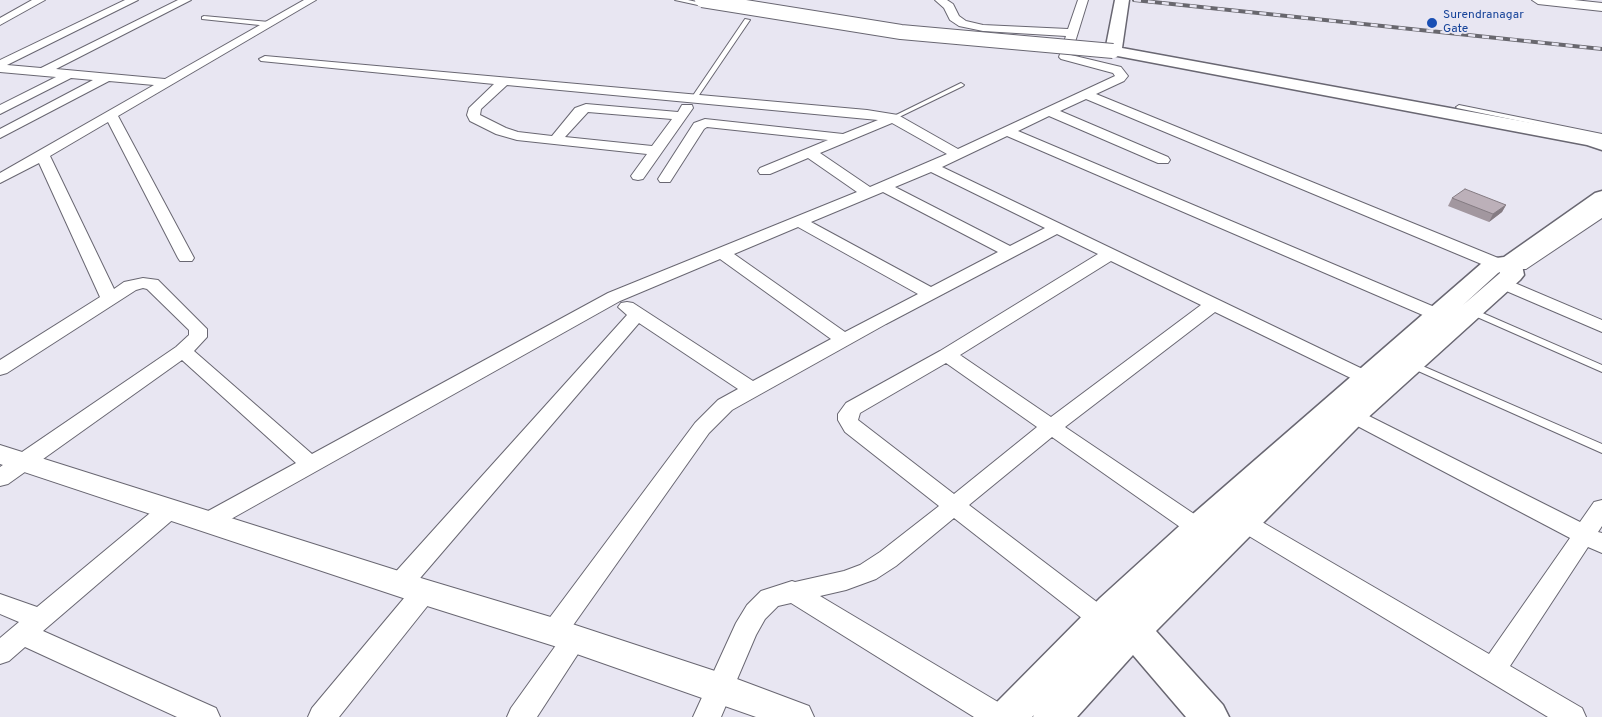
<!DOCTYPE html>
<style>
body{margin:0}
canvas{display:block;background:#e8e6f2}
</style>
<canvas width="1602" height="717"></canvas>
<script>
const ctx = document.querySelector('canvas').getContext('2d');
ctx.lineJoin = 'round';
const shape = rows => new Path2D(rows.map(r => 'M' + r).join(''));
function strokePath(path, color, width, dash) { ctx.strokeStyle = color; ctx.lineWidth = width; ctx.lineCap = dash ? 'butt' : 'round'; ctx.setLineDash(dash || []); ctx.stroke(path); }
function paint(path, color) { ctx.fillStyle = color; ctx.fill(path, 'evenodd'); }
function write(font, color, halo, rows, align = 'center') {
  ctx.font = font + ' Overpass,sans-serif'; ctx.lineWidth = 4; ctx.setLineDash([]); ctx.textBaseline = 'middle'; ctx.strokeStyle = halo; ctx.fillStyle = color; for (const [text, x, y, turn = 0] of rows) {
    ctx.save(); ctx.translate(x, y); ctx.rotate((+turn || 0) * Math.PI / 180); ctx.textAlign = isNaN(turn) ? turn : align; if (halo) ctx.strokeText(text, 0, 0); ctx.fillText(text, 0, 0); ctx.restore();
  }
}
const service = shape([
 [675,0,688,0,710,5,707,7,675,0],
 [204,16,269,22,272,24,269,26,202,19,202,17,204,16],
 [745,19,750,20,697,98,693,98,692,97,745,19],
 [961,83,964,85,963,86,895,119,890,118,961,83],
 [1459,105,1602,134,1602,138,1457,108,1456,107,1459,105],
 [1471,308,1602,365,1602,372,1468,313,1466,311,1468,309,1471,308],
 [1411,361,1602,444,1602,453,1407,366,1406,364,1407,362,1411,361]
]);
const minor = shape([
 [32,0,45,0,0,25,0,18,32,0],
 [125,0,138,0,7,65,41,68,178,0,191,0,56,69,165,79,304,0,316,0,118,116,194,258,192,261,180,261,178,258,108,122,50,156,114,289,124,282,143,278,158,280,207,329,207,337,194,351,312,454,608,293,857,192,808,158,770,174,760,174,758,171,760,168,828,140,707,127,704,129,670,182,660,182,658,179,694,123,705,119,843,134,878,120,507,85,481,109,480,115,506,128,518,132,552,136,575,108,586,104,678,112,682,105,692,105,693,108,643,179,638,180,633,179,631,176,647,154,517,140,496,134,470,121,467,115,469,108,494,84,261,61,259,59,265,56,867,110,898,115,958,149,1115,76,1113,73,1061,59,1059,57,1066,36,983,31,959,26,950,20,944,8,935,0,947,0,953,4,959,16,966,21,983,25,1068,29,1078,0,1088,0,1071,55,1121,67,1128,76,1124,81,1096,94,1503,260,1505,264,1503,268,1497,269,1491,268,1086,99,1060,111,1168,157,1170,160,1168,163,1158,163,1049,116,1018,131,1444,311,1447,315,1444,319,1438,320,1432,319,1007,136,942,167,1373,374,1376,378,1373,382,1366,384,1359,382,1215,312,1065,427,1206,522,1209,528,1206,534,1198,537,1190,534,1052,437,969,505,1110,612,1113,619,1110,626,1101,629,1092,626,954,518,896,566,876,579,846,590,820,596,1008,708,1012,717,974,717,791,603,778,606,765,619,756,635,721,717,693,717,736,623,747,605,761,591,792,581,795,582,844,571,860,565,880,552,939,506,845,432,838,420,838,414,846,403,940,351,1098,254,1057,234,886,324,732,410,709,433,569,631,574,629,583,632,587,640,537,717,507,717,511,708,559,641,554,643,545,640,541,632,545,624,695,423,718,400,738,389,639,323,409,591,400,594,391,591,388,584,391,577,627,315,618,307,621,303,627,302,633,303,753,381,831,339,720,259,620,301,215,528,207,531,199,528,196,522,199,516,296,463,182,360,8,484,0,486,0,467,176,347,189,335,189,330,147,289,143,288,136,290,7,373,0,375,0,360,100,297,39,163,0,183,0,173,154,85,109,81,0,138,0,129,93,80,71,78,0,114,0,105,56,77,0,72,0,60,125,0],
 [588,112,672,119,652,146,565,137,588,112],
 [892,123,947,154,870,187,820,153,892,123],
 [931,172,1045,228,1010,246,895,187,931,172],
 [883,192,998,252,931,287,811,222,883,192],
 [798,227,918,294,845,332,734,254,798,227],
 [1111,261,1201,305,1051,417,960,355,1111,261],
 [946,363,1037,427,954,494,858,420,860,413,946,363],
 [1602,206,1602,218,1526,269,1514,269,1512,265,1514,261,1597,208,1602,206],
 [1503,278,1602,320,1602,332,1497,287,1495,283,1497,279,1503,278],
 [1353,408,1580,522,1594,502,1602,500,1602,526,1598,532,1602,533,1602,553,1588,547,1510,666,1582,708,1586,717,1548,717,1234,527,1231,521,1234,515,1242,512,1250,515,1489,654,1570,538,1346,420,1343,415,1346,410,1353,408],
 [169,502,177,504,180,510,177,516,43,631,216,708,220,717,177,717,25,647,9,661,0,664,0,638,19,622,0,614,0,594,37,607,161,504,169,502],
 [424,582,433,585,436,592,433,599,339,717,308,717,312,708,415,585,424,582]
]);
const tertiary = shape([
 [1532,0,1574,0,1602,3,1602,11,1538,4,1532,0],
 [0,445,424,579,554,618,721,673,809,706,814,717,756,717,554,646,424,605,0,464,0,445]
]);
const secondary = shape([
 [1115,0,1129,0,1122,48,1592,134,1602,137,1602,150,1587,145,1107,54,1105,51,1115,0],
 [1602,191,1602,207,1522,265,1524,275,1520,280,1363,422,1156,631,1223,705,1229,717,1186,717,1133,655,1077,717,1033,717,1034,715,1032,717,988,717,994,705,1100,598,1187,519,1482,263,1489,259,1504,257,1595,193,1602,191],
 [1500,272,1500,273,1463,305,1498,273,1500,272]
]);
strokePath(service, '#696772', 2);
strokePath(minor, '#696772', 2);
strokePath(tertiary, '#696772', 2);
strokePath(secondary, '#696772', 3);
paint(service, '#fff');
paint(minor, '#fff');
paint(tertiary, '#fff');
paint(secondary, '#fff');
const rail = shape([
 [1134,0,1602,49]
]);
strokePath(rail, '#68676e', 4);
strokePath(rail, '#e8e6f2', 2.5, [7]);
const tertiaryBridge = shape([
 [702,0,901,32,1113,51]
]);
strokePath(tertiaryBridge, '#696772', 16, []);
strokePath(tertiaryBridge, '#fff', 14);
paint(shape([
 [1452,198,1506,205,1502,212,1489,222,1448,206]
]), '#a2979f');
paint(shape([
 [1506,205,1502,212,1489,222,1493,214]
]), '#847b82');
const building = shape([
 [1465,189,1506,205,1493,214,1452,198,1465,189]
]);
paint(building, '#bcb0b9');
strokePath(building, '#847b82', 1);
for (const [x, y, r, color] of [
 [1432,23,6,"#1a4fb4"]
]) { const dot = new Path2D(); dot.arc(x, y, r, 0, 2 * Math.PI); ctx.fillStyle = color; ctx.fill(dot); strokePath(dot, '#e8e6f2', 2); }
write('12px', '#164399', '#e8e6f2', [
 ["Surendranagar",1443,16],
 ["Gate",1443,30]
], 'left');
</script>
